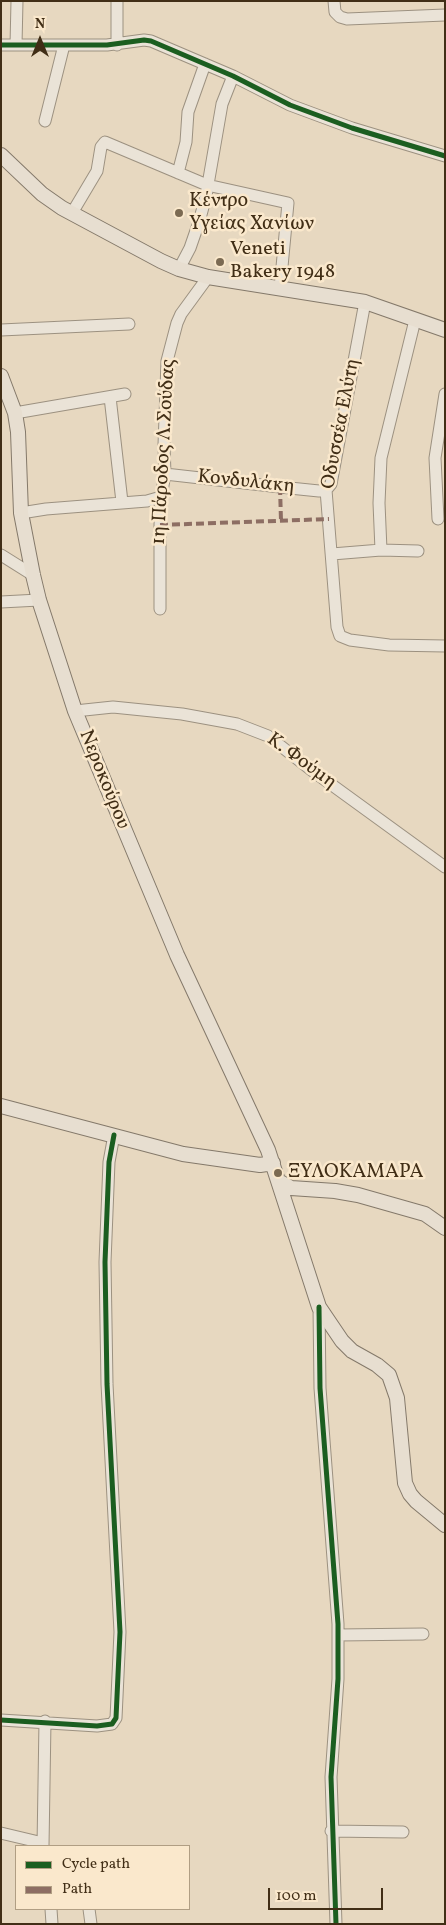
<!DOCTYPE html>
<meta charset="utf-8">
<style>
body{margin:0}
#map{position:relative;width:446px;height:1925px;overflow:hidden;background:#e7d8c0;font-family:Vollkorn,serif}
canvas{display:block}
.frame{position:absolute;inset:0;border:2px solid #412e16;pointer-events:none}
.legend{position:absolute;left:15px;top:1845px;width:175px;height:65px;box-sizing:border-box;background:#fae8cc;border:1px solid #b09e83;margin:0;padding:6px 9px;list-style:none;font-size:15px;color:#412e16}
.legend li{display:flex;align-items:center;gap:10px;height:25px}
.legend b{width:25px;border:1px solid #b09e83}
.north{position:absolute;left:15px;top:15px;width:50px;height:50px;-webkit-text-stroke:4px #fae8cc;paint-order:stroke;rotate:0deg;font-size:14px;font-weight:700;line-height:20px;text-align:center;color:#412e16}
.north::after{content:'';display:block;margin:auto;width:18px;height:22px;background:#412e16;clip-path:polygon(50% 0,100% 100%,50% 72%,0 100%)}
.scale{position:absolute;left:268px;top:1888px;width:115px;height:22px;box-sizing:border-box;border:2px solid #412e16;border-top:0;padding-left:6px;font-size:15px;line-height:18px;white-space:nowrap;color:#412e16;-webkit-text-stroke:4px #fae8cc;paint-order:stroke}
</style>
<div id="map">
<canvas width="446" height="1925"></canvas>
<div class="frame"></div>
<ul class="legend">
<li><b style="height:6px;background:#1b5e20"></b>Cycle path</li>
<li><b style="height:6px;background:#8d6e63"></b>Path</li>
</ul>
<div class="north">N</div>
<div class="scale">100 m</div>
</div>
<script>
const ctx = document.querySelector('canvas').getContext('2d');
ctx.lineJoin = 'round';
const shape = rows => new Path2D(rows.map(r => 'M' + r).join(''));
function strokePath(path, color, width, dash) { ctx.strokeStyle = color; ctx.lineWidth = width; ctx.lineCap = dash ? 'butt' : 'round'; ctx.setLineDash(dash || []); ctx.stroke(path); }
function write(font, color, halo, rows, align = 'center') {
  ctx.font = font + ' Vollkorn,serif'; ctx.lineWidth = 5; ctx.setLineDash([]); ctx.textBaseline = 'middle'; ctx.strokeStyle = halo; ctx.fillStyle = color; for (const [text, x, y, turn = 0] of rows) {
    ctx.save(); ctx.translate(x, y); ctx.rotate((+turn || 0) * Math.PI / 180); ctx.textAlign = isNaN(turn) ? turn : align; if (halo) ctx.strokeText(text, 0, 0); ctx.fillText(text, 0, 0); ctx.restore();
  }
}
const minor = shape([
 [117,1,117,45],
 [334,1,335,12,340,17,347,19,445,15],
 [1,45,107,45,144,40,151,41,233,76,290,105,352,128,445,156],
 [16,45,17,1],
 [45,121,64,45],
 [178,173,186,142,188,112,205,64],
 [72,213,97,171,101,147,105,142,207,185,288,203,280,288],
 [179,269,190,248,199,222,206,196,222,104,233,76],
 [365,302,331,484,326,490,337,627,340,636,350,640,389,645,445,646],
 [1,330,129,324],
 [110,397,122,502],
 [15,413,125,394],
 [165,474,280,487,319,491,326,490],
 [21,513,46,509,147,501,161,497],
 [438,519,435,458,445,394],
 [381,550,379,503,381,458,415,320],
 [332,554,381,550,418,551],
 [1,555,33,575],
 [1,602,39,600],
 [160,609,160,525,161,497,165,474,164,445,167,361,177,323,181,314,208,277],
 [75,711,113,707,182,714,237,724,268,736,310,769,445,867],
 [319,1307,320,1388,338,1624,338,1679,331,1777,336,1924],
 [338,1635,423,1634],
 [1,1720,97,1726,112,1724,116,1718,120,1632,107,1384,105,1262,109,1162,114,1135],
 [331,1831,403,1832],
 [1,1833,43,1843],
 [43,1846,45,1721],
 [51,1909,52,1924],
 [89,1909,91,1924]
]);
const major = shape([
 [1,155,42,194,62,208,161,261,179,269,208,277,365,302,445,330],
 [1,376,15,413,18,432,21,513,33,575,39,600,75,711,177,955,268,1150,319,1307,342,1341,352,1351,377,1365,389,1375,397,1398,405,1483,410,1494,416,1501,445,1525],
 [1,1106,183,1154,260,1165,273,1163],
 [280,1182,291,1188,335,1191,358,1195,425,1214,445,1228]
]);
strokePath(minor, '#9c9180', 13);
strokePath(major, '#84796a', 16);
strokePath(minor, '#eae3d7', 11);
strokePath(major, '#e7ded0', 14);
strokePath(shape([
 [280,487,281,521],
 [160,525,329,519]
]), '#8d6e63', 4, [8, 4]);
strokePath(shape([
 [1,45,107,45,144,40,151,41,233,76,290,105,352,128,445,156],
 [319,1307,320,1388,338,1624,338,1679,331,1777,336,1924],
 [1,1720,97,1726,112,1724,116,1718,120,1632,107,1384,105,1262,109,1162,114,1135]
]), '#1b5e20', 5);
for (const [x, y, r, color] of [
 [179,213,5,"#7b6a52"],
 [220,262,5,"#7b6a52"],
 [278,1173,5,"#7b6a52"]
]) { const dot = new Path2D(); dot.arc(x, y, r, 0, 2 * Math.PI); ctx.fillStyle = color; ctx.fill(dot); strokePath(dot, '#fae8cc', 2); }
write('20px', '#412e16', '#fae8cc', [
 ["Κέντρο",189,202],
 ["Υγείας Χανίων",189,225],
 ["Veneti",230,250],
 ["Bakery 1948",230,273],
 ["ΞΥΛΟΚΑΜΑΡΑ",288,1173]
], 'left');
write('20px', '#412e16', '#fae8cc', [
 ["Οδυσσέα Ελύτη",342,424,-79],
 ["1η Πάροδος Λ.Σούδας",165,452,-87],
 ["Κονδυλάκη",246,483,6],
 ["Κ. Φούμη",301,762,36],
 ["Νεροκούρου",103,780,68]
]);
</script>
